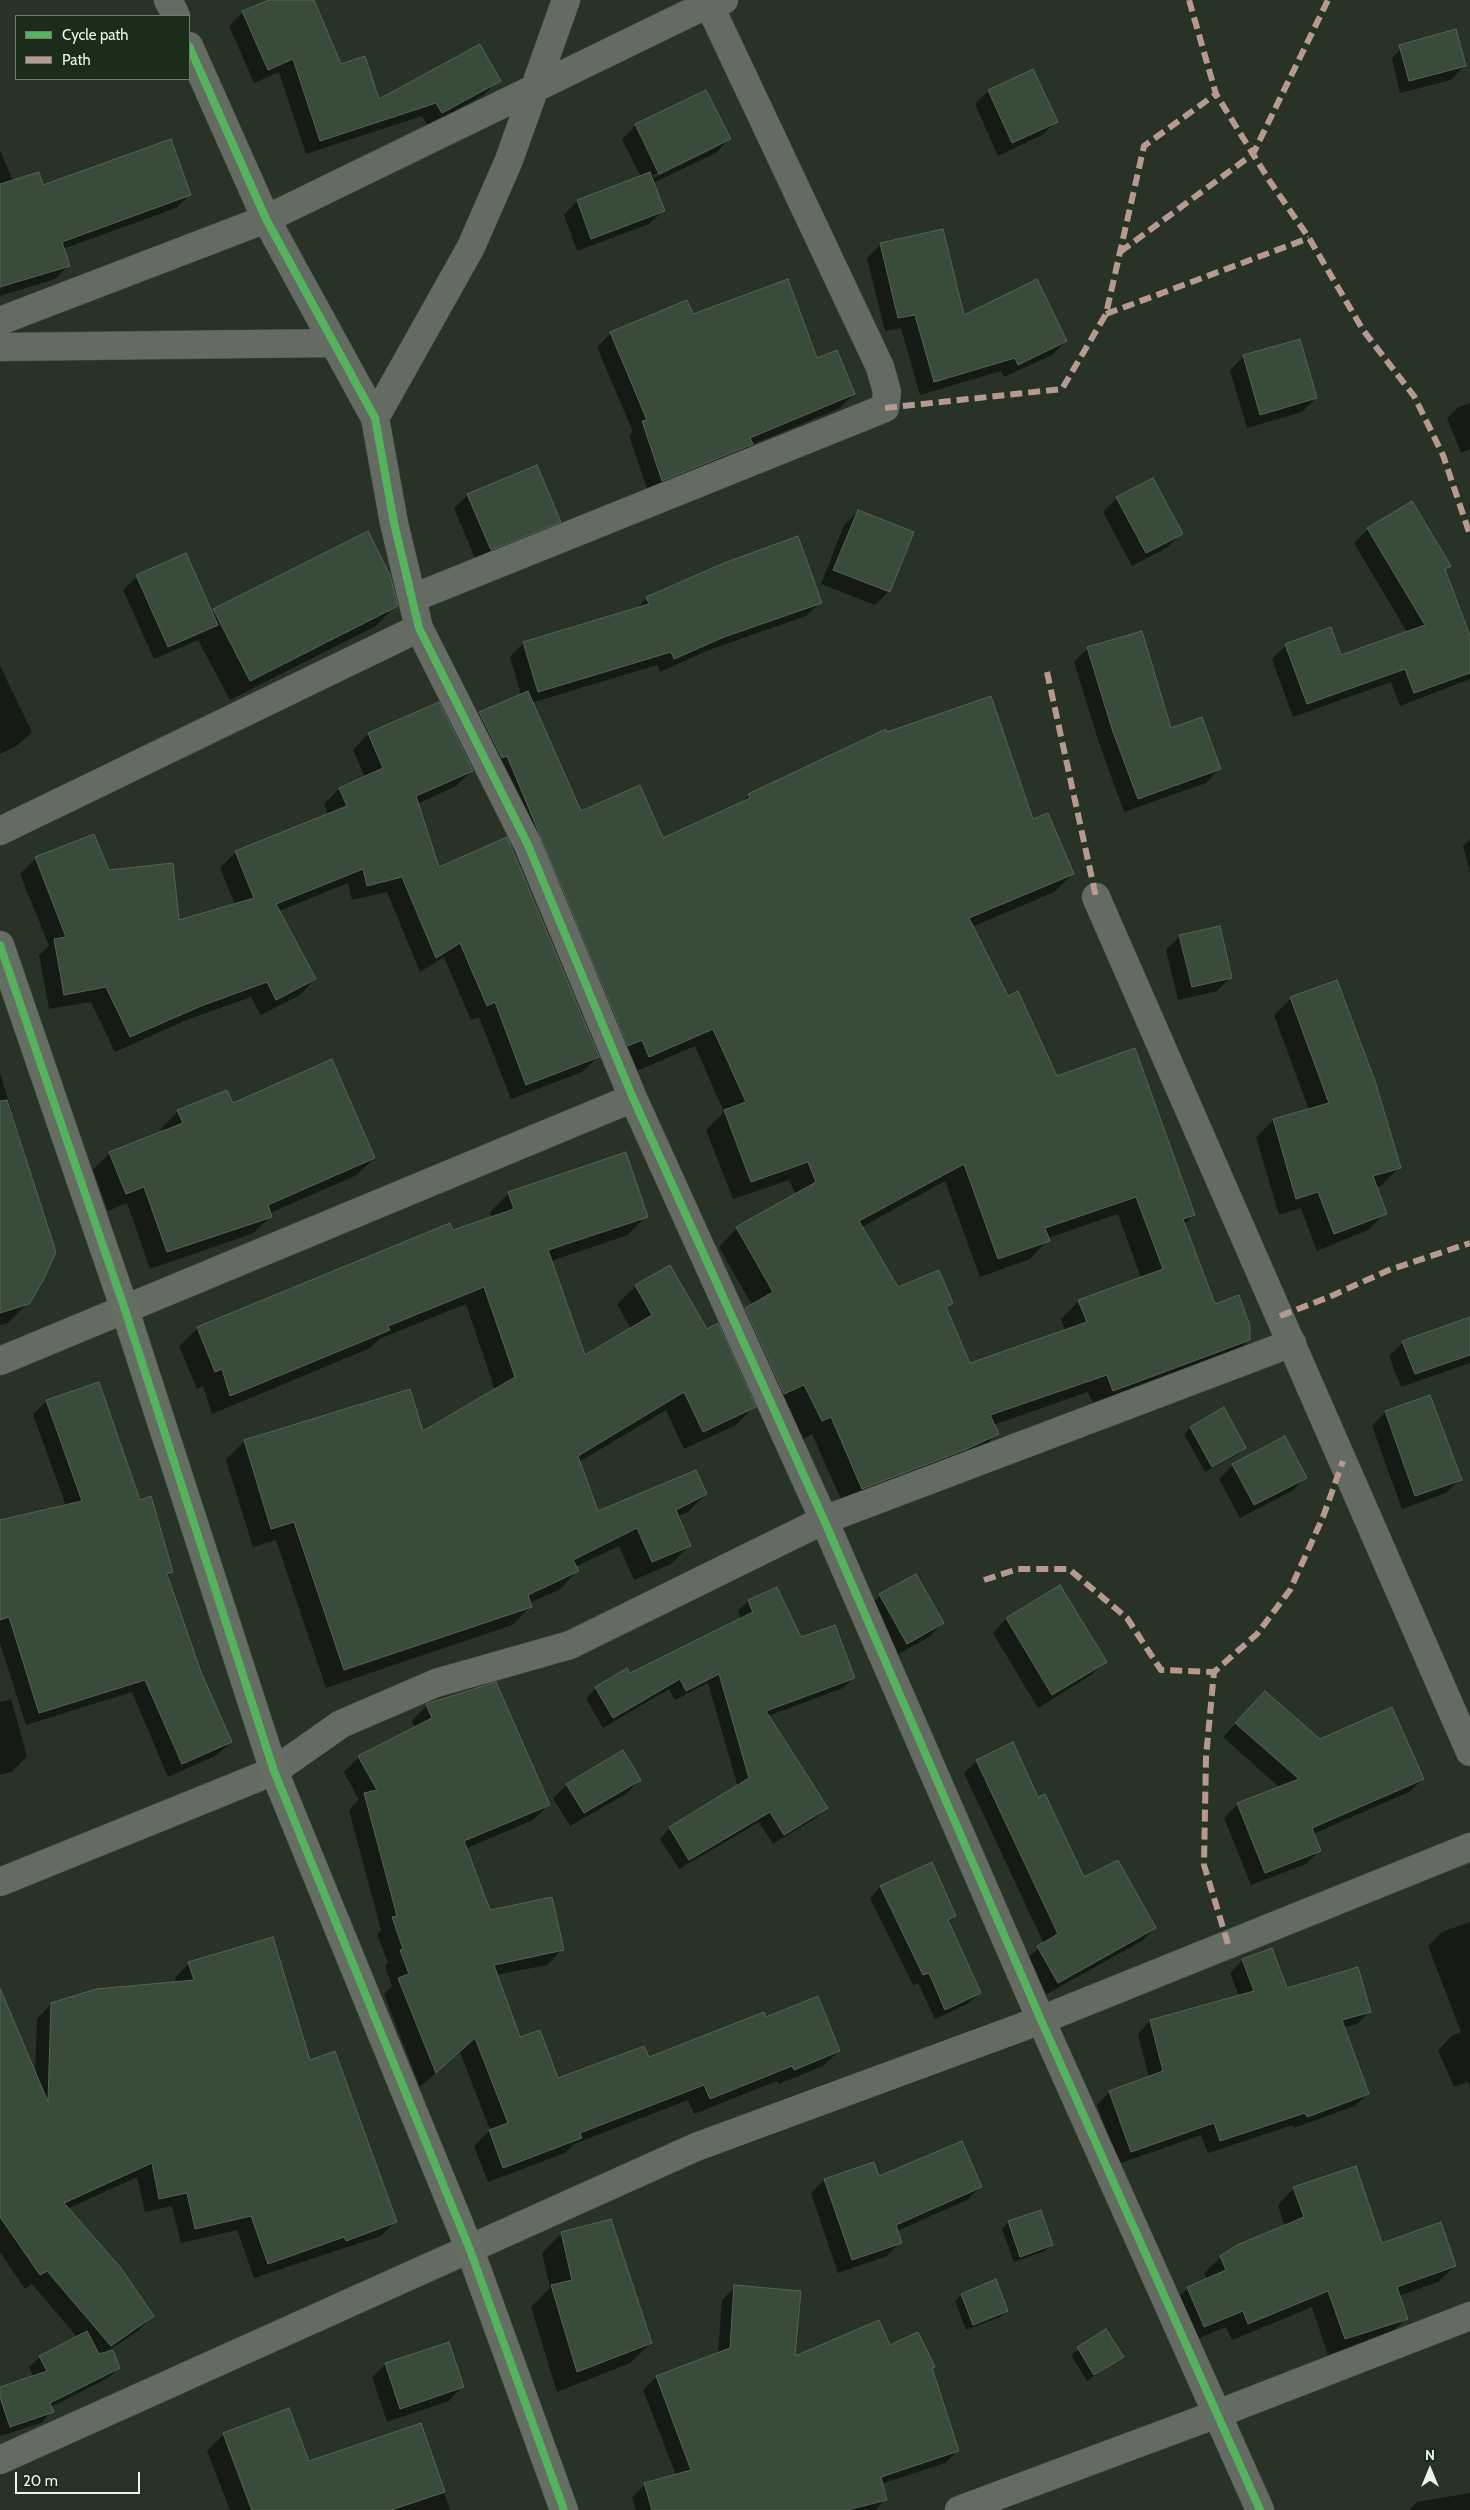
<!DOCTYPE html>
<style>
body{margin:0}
#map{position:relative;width:1470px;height:2510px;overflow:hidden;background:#283227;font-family:Cabin,sans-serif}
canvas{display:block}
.legend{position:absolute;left:15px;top:15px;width:175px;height:65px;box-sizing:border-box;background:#1b2c1a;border:1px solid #6f7d6e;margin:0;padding:6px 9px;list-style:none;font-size:15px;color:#ecf7eb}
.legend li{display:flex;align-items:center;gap:10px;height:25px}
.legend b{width:25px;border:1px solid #6f7d6e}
.north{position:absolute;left:1405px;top:2445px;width:50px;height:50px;-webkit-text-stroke:4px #1b2c1a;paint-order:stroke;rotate:0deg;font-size:14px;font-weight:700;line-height:20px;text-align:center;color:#ecf7eb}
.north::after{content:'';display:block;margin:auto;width:18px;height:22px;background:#ecf7eb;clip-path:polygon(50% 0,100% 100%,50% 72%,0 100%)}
.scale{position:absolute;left:15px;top:2472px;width:125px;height:22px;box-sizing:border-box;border:2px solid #ecf7eb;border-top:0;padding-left:6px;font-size:15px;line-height:18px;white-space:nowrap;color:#ecf7eb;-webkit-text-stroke:4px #1b2c1a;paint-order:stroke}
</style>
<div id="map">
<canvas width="1470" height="2510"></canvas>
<ul class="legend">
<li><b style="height:6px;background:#56b35d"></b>Cycle path</li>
<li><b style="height:6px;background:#b69a8f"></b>Path</li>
</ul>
<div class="north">N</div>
<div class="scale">20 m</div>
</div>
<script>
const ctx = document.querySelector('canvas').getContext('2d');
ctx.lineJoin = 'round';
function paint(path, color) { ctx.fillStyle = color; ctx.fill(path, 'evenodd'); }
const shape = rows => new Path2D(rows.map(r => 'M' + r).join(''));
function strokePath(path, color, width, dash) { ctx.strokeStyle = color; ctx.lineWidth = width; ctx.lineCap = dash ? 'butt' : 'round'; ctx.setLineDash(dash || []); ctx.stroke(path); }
paint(shape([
 [272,0,313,0,341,65,379,101,499,80,485,94,428,126,422,116,306,154,279,72,254,83,229,26,243,12],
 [1406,44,1464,66,1451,80,1400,93,1392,58],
 [705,91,729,139,716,153,653,183,663,211,649,224,577,251,564,215,577,201,641,177,622,139,636,125],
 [715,146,715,148,654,178,653,175],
 [988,91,1056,122,1042,135,998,156,975,104],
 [0,150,13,181,42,186,190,195,176,208,63,249,68,266,55,279,0,296],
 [881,244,963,317,1066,341,1052,355,1004,377,1001,371,920,395,901,328,885,331,867,258],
 [693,315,816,360,854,394,840,408,751,445,737,458,649,494,629,436,633,432,597,347,611,333],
 [1244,356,1316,398,1302,412,1247,428,1230,370],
 [1470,403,1470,449,1461,453,1447,418,1457,408],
 [468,495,559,521,546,535,477,563,454,508],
 [1117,498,1181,533,1168,547,1132,566,1103,512],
 [1411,503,1449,566,1444,570,1470,639,1470,679,1400,706,1391,682,1293,717,1272,659,1286,645,1340,657,1407,632,1354,543,1368,529],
 [858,512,889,591,875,605,821,584,844,525],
 [137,576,211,613,214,610,396,605,376,626,230,700,198,640,154,659,123,590],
 [647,598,820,603,806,616,709,650,660,672,657,665,531,703,581,813,662,840,740,804,749,795,887,733,1033,820,1073,874,1054,892,972,927,1007,997,1056,1077,1194,1215,1184,1225,1214,1306,1249,1340,1231,1358,1095,1408,1088,1392,993,1425,997,1434,979,1452,844,1506,812,1434,803,1439,786,1402,727,1327,752,1305,719,1247,737,1228,796,1195,789,1180,733,1199,706,1130,724,1112,695,1046,630,1074,489,773,461,731,479,713,521,695,510,657,523,643,636,609],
 [945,1181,980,1277,1030,1259,1048,1240,1048,1238,1118,1214,1141,1278,1079,1301,1061,1319,1065,1331,969,1365,945,1309,952,1303,898,1289,862,1227],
 [1088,648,1170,729,1219,769,1206,783,1124,812,1099,743,1074,662],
 [0,666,32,732,18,745,0,754],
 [438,704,472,771,456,786,417,804,439,868,598,1057,582,1072,511,1099,479,1017,471,1020,444,957,420,972,387,892,352,900,348,883,279,911,315,979,300,995,261,1015,251,997,184,1021,115,1052,91,1002,49,1009,39,955,49,946,20,874,36,858,108,872,178,921,235,905,220,868,236,852,328,815,324,804,339,789,365,777,353,750,368,734],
 [1470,839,1470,872,1463,846],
 [1180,936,1230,978,1217,991,1178,1000,1166,950],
 [1291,998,1399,1168,1382,1185,1376,1187,1385,1213,1368,1230,1317,1251,1301,1208,1279,1215,1256,1137,1273,1120,1309,1110,1274,1015],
 [0,1073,55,1252,28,1303,8,1323,0,1325],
 [232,1104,374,1158,357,1175,270,1213,271,1216,254,1233,150,1269,127,1203,108,1211,93,1170,110,1153,163,1132,161,1128,178,1111],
 [509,1193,646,1216,628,1235,551,1261,584,1356,631,1329,617,1304,636,1286,707,1330,754,1407,736,1425,684,1449,666,1410,579,1462,597,1513,706,1494,688,1512,677,1517,689,1546,671,1564,634,1580,619,1546,575,1567,577,1571,559,1590,529,1603,530,1607,512,1625,326,1688,276,1540,253,1547,226,1460,244,1441,409,1390,423,1433,495,1390,466,1304,379,1339,370,1348,212,1414,203,1386,197,1389,179,1346,198,1328,493,1218,490,1212],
 [1470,1319,1470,1363,1401,1387,1389,1356,1403,1342],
 [47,1401,139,1501,172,1572,167,1577,200,1672,231,1742,217,1755,168,1777,132,1692,26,1725,0,1643,0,1521,66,1506,33,1414],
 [1385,1412,1460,1479,1446,1493,1402,1509,1372,1426],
 [1190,1428,1245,1448,1238,1454,1205,1472,1184,1434],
 [1233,1465,1306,1477,1292,1491,1240,1518,1219,1479],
 [1060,1587,1105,1662,1091,1675,1038,1708,993,1633,1006,1619],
 [777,1588,800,1639,853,1678,843,1688,768,1716,826,1808,816,1818,773,1844,759,1822,679,1869,660,1839,670,1828,738,1787,708,1683,675,1700,669,1689,603,1728,586,1698,596,1688,630,1675,741,1619,738,1611,748,1601],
 [748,1604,751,1604,757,1617,755,1618],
 [880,1595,942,1623,929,1637,893,1657,866,1609],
 [11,1699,27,1756,12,1772,0,1775,0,1702],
 [427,1705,548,1805,533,1820,465,1849,489,1912,562,1949,547,1965,496,1975,519,2039,558,2079,648,2059,766,2019,839,2051,823,2066,779,2084,777,2081,694,2114,688,2100,574,2144,565,2153,488,2182,474,2146,490,2130,460,2052,420,2087,384,1994,392,1986,385,1966,388,1963,377,1934,381,1930,349,1810,359,1800,344,1772,359,1757,415,1728,412,1721],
 [1252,1706,1320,1740,1423,1779,1409,1792,1313,1834,1320,1850,1306,1864,1251,1885,1224,1818,1238,1804,1280,1788,1223,1737],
 [977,1761,1038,1799,1084,1879,1155,1928,1142,1941,1045,1995,1025,1960,1044,1944,964,1773],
 [639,1780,626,1794,570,1826,553,1798,567,1785],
 [931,1864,955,1916,948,1923,979,1993,969,2003,935,2019,918,1983,913,1985,870,1898,880,1887],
 [1470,1922,1470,2087,1468,2082,1454,2087,1438,2050,1452,2036,1461,2032,1428,1946,1442,1932],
 [1271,1949,1287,1989,1370,2011,1357,2024,1343,2028,1367,2094,1355,2106,1294,2128,1293,2125,1208,2153,1201,2135,1118,2164,1097,2105,1109,2092,1149,2078,1138,2034,1150,2021,1239,1996,1230,1973,1242,1961],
 [189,1963,309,2061,395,2222,381,2236,254,2278,237,2230,181,2243,172,2206,145,2212,137,2177,67,2209,152,2316,138,2331,106,2352,119,2368,108,2378,51,2407,52,2412,41,2423,0,2436,0,2388,34,2377,29,2367,40,2357,77,2337,32,2284,25,2289,0,2252,0,1988,35,2074,37,2019,51,2004,176,1983,175,1978],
 [878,2178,981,2187,967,2200,897,2231,900,2242,887,2256,838,2273,811,2193,824,2180],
 [1294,2188,1381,2244,1455,2266,1438,2282,1399,2296,1406,2318,1390,2335,1328,2355,1312,2307,1232,2340,1226,2327,1187,2343,1171,2305,1188,2288,1207,2280,1204,2273,1221,2257,1285,2227,1278,2205],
 [1040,2211,1052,2244,1045,2251,1014,2262,1002,2229,1008,2222],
 [562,2233,651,2343,630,2363,557,2392,531,2307,550,2288,542,2253],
 [735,2287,793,2358,889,2347,934,2367,931,2369,958,2451,945,2463,881,2484,885,2500,875,2510,636,2510,632,2497,645,2484,676,2475,643,2390,656,2377,718,2354,722,2300],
 [961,2295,1007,2311,1000,2317,966,2330,955,2301],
 [1106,2331,1122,2357,1087,2381,1071,2355],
 [386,2364,462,2387,449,2401,387,2422,372,2377],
 [420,2424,450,2510,230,2510,207,2451,224,2434,308,2463],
 [225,2441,228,2441,252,2507,250,2508],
 [1470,2493,1470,2510,1409,2510,1417,2502]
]), '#0007');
const building = shape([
 [269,0,314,0,341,64,365,56,379,99,480,44,501,81,442,113,436,103,320,141,293,59,268,70,242,11,269,0],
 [1456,29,1466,66,1409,81,1399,45,1456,29],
 [1033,69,1058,122,1012,143,988,90,1033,69],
 [706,90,731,139,659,174,635,124,706,90],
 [171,139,191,195,62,242,70,266,0,287,0,184,39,172,43,185,171,139],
 [650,172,665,211,591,239,577,200,650,172],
 [943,229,964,315,1037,279,1067,341,1018,365,1015,358,934,382,915,315,898,318,880,243,943,229],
 [788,279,817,358,837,350,855,394,750,438,753,444,662,481,642,421,647,420,610,332,687,300,693,314,788,279],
 [1300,339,1317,398,1260,415,1243,355,1300,339],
 [537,465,561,522,491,550,467,494,537,465],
 [1153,478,1183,534,1146,553,1116,497,1153,478],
 [1412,501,1451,566,1445,569,1470,636,1470,673,1414,693,1405,669,1307,704,1285,644,1331,627,1341,655,1425,625,1367,528,1412,501],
 [858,510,914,532,890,592,833,570,858,510],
 [368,531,390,575,398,606,250,681,213,609,368,531],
 [798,536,822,603,724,637,674,659,671,652,538,692,523,642,649,604,646,597,724,563,798,536],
 [186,553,218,625,168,647,136,575,186,553],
 [1142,631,1171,728,1202,717,1221,769,1138,799,1112,729,1087,647,1142,631],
 [528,691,581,811,640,785,663,838,750,798,748,794,886,729,887,732,991,696,1033,819,1048,813,1074,874,969,918,1008,996,1018,991,1057,1076,1135,1048,1195,1215,1183,1219,1215,1304,1239,1295,1250,1326,1250,1340,1113,1391,1107,1375,990,1415,999,1434,967,1449,862,1489,831,1417,822,1421,804,1385,784,1394,745,1308,773,1292,736,1227,816,1182,808,1162,751,1182,724,1110,746,1102,713,1029,649,1057,642,1040,628,1046,507,756,502,758,479,712,528,691],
 [964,1164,998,1259,1050,1241,1045,1228,1136,1197,1163,1269,1078,1300,1087,1322,970,1363,946,1307,953,1303,939,1270,898,1287,859,1221,964,1164],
 [439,702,473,771,416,796,439,867,507,837,599,1057,526,1085,495,1002,487,1006,460,943,436,958,402,877,367,886,363,869,276,904,316,979,276,1000,267,982,201,1006,130,1037,106,987,64,995,54,939,66,937,35,857,94,834,109,870,173,863,179,920,254,898,235,851,347,806,339,788,383,768,368,733,439,702],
 [1220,926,1232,978,1192,987,1179,935,1220,926],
 [1337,980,1375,1081,1401,1168,1373,1176,1387,1214,1334,1234,1318,1192,1296,1199,1273,1119,1329,1103,1290,997,1337,980],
 [332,1059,375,1158,268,1205,272,1217,167,1252,144,1187,126,1194,109,1152,183,1123,177,1110,227,1090,233,1103,332,1059],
 [7,1100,56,1252,43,1281,29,1304,0,1313,0,1101,7,1100],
 [626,1152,648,1217,548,1250,585,1355,652,1315,635,1285,670,1265,707,1329,718,1323,756,1407,703,1432,684,1392,578,1456,598,1511,696,1470,707,1494,676,1510,691,1546,652,1562,637,1528,573,1560,579,1571,528,1595,532,1607,344,1670,294,1522,271,1529,244,1440,410,1389,423,1431,515,1377,484,1287,388,1326,390,1330,230,1396,222,1369,215,1372,197,1327,450,1223,453,1230,514,1209,508,1192,626,1152],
 [1470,1317,1470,1355,1415,1374,1402,1341,1470,1317],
 [99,1382,140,1500,151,1496,173,1572,167,1574,201,1672,232,1742,182,1764,145,1680,39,1713,9,1617,0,1620,0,1520,82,1501,46,1400,99,1382],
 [1430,1395,1462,1480,1415,1496,1385,1411,1430,1395],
 [1224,1407,1246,1448,1212,1467,1190,1427,1224,1407],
 [1285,1436,1307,1478,1254,1505,1232,1464,1285,1436],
 [916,1574,944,1623,907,1644,879,1594,916,1574],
 [1060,1585,1107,1662,1052,1695,1006,1618,1060,1585],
 [777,1587,801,1637,835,1625,855,1678,766,1711,828,1808,784,1835,770,1812,689,1860,669,1827,749,1778,719,1674,686,1691,680,1679,613,1718,595,1687,627,1668,630,1673,753,1612,748,1600,777,1587],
 [496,1682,550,1805,464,1841,490,1910,552,1897,564,1950,494,1965,520,2037,540,2030,558,2078,644,2046,649,2057,764,2012,766,2017,818,1996,840,2051,794,2070,792,2066,710,2099,704,2085,580,2133,582,2138,503,2168,489,2130,508,2123,475,2038,436,2073,398,1978,409,1974,400,1950,403,1949,392,1917,397,1916,364,1793,377,1790,358,1756,432,1718,426,1704,496,1682],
 [1265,1691,1320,1739,1392,1707,1424,1779,1312,1828,1321,1851,1265,1873,1237,1803,1299,1779,1235,1723,1265,1691],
 [1013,1742,1038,1797,1045,1794,1084,1877,1118,1860,1156,1928,1058,1983,1037,1946,1058,1934,976,1760,1013,1742],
 [623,1750,641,1780,584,1813,566,1784,623,1750],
 [932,1862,956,1916,948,1920,981,1993,945,2010,929,1973,923,1975,880,1886,932,1862],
 [273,1937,310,2060,335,2051,397,2222,346,2241,344,2237,268,2264,251,2216,195,2229,187,2193,159,2199,152,2163,64,2203,121,2268,154,2316,111,2346,47,2271,40,2275,0,2217,0,1988,48,2102,51,2003,96,1989,194,1980,188,1962,273,1937],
 [1272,1948,1287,1988,1358,1967,1371,2012,1342,2020,1369,2094,1307,2117,1305,2113,1220,2141,1214,2123,1131,2152,1109,2091,1163,2071,1150,2020,1254,1991,1242,1959,1272,1948],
 [962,2141,982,2187,896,2225,902,2243,852,2260,824,2179,874,2162,879,2176,962,2141],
 [1356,2166,1382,2243,1441,2222,1456,2266,1397,2287,1408,2319,1345,2339,1328,2291,1248,2324,1243,2311,1204,2327,1187,2287,1226,2270,1220,2256,1237,2245,1304,2217,1293,2187,1356,2166],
 [1041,2210,1053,2245,1020,2257,1008,2221,1041,2210],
 [611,2219,652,2343,577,2372,551,2285,572,2280,561,2232,611,2219],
 [996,2279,1008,2311,973,2325,961,2294,996,2279],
 [734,2285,801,2291,795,2356,879,2320,890,2345,918,2332,935,2367,932,2368,959,2451,881,2477,887,2500,847,2510,652,2510,644,2483,691,2470,656,2376,730,2348,734,2285],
 [1106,2329,1124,2357,1094,2375,1077,2347,1106,2329],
 [87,2331,99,2354,113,2350,120,2368,50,2403,54,2412,10,2427,0,2397,0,2387,47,2371,39,2356,87,2331],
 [449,2342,464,2387,400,2409,385,2363,449,2342],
 [289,2408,309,2461,421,2423,445,2492,391,2510,252,2510,223,2433,289,2408]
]);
paint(building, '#394b39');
strokePath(building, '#596158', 1);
const street = shape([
 [168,0,176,16],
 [189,46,266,219,375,418,394,523,419,628,528,845,633,1098,824,1520,1041,2020,1260,2510],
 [0,321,266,219,708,4,724,0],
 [0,347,334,343],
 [375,418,471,247,509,160,566,0],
 [413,598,885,408,887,392,880,367,707,0],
 [0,831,419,628],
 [1096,897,1470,1752],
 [0,1361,633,1098],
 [0,1882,274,1771,341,1724,436,1683,570,1645,824,1520,1292,1343],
 [0,2460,696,2147,1041,2020,1470,1847],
 [959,2510,1217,2414,1470,2316]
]);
const secondary = shape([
 [0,945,125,1310,274,1771,470,2250,564,2510]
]);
strokePath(street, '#464d45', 29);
strokePath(secondary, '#464d45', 29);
strokePath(street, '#646b63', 28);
strokePath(secondary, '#646e63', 28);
strokePath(shape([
 [1189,0,1216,94,1269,180,1309,238,1363,330,1414,396,1443,455,1470,535],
 [1120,252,1253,154,1328,0],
 [1106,314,1309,238],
 [885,408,1062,389,1106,314,1144,146,1216,94],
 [1047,672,1096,897],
 [1280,1316,1329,1297,1389,1270,1470,1243],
 [984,1580,1018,1569,1069,1569,1127,1618,1161,1670,1214,1672],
 [1228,1944,1204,1865,1206,1757,1214,1672,1257,1634,1290,1590,1323,1517,1343,1461]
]), '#b69a8f', 6, [12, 6]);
strokePath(shape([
 [189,46,266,219,375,418,394,523,419,628,528,845,633,1098,824,1520,1041,2020,1260,2510],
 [0,945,125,1310,274,1771,470,2250,564,2510]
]), '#56b35d', 8);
</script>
